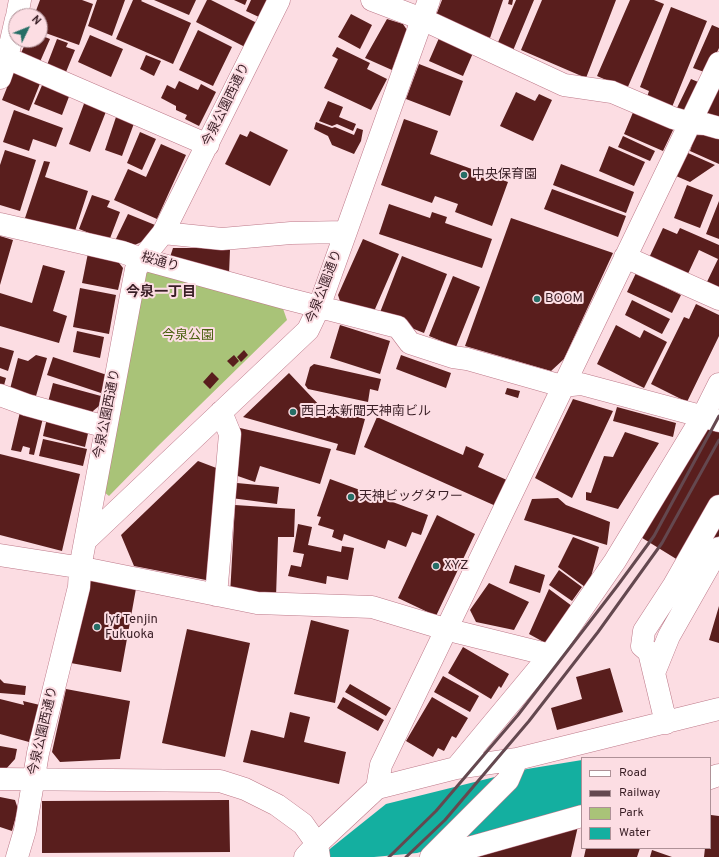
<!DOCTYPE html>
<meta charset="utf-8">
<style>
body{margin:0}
#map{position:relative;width:719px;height:857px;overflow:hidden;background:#fcdde3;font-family:Overpass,sans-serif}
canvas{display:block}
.legend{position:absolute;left:581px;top:757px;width:130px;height:92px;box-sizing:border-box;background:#fcdde3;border:1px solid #ae9197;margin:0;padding:5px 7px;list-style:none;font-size:12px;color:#391e25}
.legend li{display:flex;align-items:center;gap:8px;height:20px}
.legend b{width:20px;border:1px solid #ae9197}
.north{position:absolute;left:8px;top:8px;width:40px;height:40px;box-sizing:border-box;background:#fcdde3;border:1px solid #ae9197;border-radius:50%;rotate:47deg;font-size:11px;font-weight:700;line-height:16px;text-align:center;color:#391e25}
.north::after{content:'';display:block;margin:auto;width:14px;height:18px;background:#266e66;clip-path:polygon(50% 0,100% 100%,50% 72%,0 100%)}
</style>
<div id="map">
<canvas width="719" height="857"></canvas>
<ul class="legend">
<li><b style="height:5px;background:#fff"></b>Road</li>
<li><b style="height:5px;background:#64484f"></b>Railway</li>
<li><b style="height:11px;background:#a9c378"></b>Park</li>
<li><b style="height:11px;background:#14afa0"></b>Water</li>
</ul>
<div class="north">N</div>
</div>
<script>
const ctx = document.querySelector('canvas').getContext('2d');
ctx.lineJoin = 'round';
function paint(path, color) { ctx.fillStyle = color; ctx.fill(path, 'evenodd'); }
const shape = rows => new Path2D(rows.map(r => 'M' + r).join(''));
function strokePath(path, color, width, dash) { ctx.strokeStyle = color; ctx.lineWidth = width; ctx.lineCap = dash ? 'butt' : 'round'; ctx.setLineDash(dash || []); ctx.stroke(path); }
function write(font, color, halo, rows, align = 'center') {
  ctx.font = font + ' Overpass,"Noto Sans JP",sans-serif'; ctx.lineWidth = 4; ctx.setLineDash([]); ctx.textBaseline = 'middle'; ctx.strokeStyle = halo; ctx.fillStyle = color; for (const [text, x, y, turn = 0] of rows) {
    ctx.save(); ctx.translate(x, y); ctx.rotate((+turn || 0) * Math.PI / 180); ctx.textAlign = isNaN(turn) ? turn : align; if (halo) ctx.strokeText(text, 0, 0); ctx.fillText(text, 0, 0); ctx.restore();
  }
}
paint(shape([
 [155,268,281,303,287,320,158,446,109,496,104,492,145,274]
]), '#a9c378');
paint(shape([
 [582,760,582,805,417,853,374,857,322,857,331,848,386,804,527,769]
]), '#14afa0');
paint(shape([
 [719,722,719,765,710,768,710,758,638,758,634,754,592,756,616,752]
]), '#fcdde3');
paint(shape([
 [40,0,82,0,93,4,79,45,40,31,40,16,34,16],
 [97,0,125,0,112,36,88,26],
 [133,0,142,0,141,1,191,23,173,64,116,39],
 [154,0,196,0,189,15],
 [207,0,211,0,257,23,245,47,196,22],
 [234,0,247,0,245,5],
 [251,0,269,0,261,18,246,11],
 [442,0,503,0,490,38,435,18],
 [509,0,513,0,512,5,508,4],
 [516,0,534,0,512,53,496,47],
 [542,0,616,0,586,78,521,50],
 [630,0,654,0,664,4,627,89,597,76],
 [671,7,707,21,672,107,647,97,649,91,640,87],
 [351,14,372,25,360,49,338,37],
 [387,19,403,24,407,30,392,70,365,58],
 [712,25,719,28,719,48,707,73,693,68],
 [198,30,232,47,213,86,179,70],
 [40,35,50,39,39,64,21,53,27,40,40,40],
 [90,35,123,49,111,77,78,62],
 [439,38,473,53,463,76,429,61],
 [57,39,68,43,66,47,75,50,66,72,47,65],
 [337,47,370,63,367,69,387,79,371,110,324,88,338,59,332,56],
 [146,55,161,61,154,76,140,69],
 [419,64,463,81,450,116,406,99],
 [14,70,41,81,29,111,2,100],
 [691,79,703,84,691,111,676,110],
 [179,81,198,90,201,84,216,92,199,126,185,119,187,115,176,110,176,106,161,98,167,85,175,89],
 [43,83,70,94,62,115,34,104],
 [719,87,719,118,706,113],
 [516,92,535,101,539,94,552,100,533,141,500,126],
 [85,101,107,109,90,152,69,144],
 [328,101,343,107,339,117,356,124,353,131,337,124,332,126,319,121],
 [14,110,63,128,56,147,33,139,29,151,3,142],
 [634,110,674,128,663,151,624,134],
 [118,111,136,118,122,156,105,150],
 [404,119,438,131,430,154,508,182,492,226,455,212,458,204,435,196,432,203,381,185],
 [316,122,332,128,335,127,354,135,357,128,363,130,361,141,354,154,332,145,328,136,314,129],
 [250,131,288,150,270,186,225,164,240,134,247,137],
 [699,131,719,137,719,164,690,151,695,135],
 [140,132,156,139,142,170,127,163],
 [623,136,655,151,650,161,618,147],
 [161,144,186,155,157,219,114,200,128,169,146,177],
 [609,146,645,162,634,186,599,171],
 [5,150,36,160,20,211,0,205,0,165],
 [688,153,715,165,690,182,676,176],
 [44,161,50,162,45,177,88,191,73,237,24,221],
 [561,164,634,192,626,213,553,185],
 [687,185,713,195,700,228,674,218],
 [552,189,626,216,618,237,544,209],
 [92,195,110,201,107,207,120,212,109,241,79,229],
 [719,201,719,239,706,234],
 [389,204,430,218,432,212,447,217,445,223,492,239,482,268,379,234],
 [128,214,160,227,157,235,128,248,113,245],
 [511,218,613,253,564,359,551,371,465,346],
 [663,228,677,234,680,228,719,245,719,293,705,286,718,259,699,250,686,278,648,260],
 [0,236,13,240,0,285],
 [363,239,399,254,372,316,341,304,338,295],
 [173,248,211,248,230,250,229,274,169,260],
 [88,253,116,259,123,268,118,290,82,283],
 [402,256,447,274,424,333,379,315],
 [43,265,65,271,53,311,67,316,59,343,0,326,0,293,32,303],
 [636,273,681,295,672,313,627,292],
 [453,276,480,287,456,347,429,336],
 [80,288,116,295,109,334,73,327],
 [632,300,670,319,662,334,625,315],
 [696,304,719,315,719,336,687,402,651,384,684,317,689,319],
 [340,325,390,341,380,374,330,358],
 [616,325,640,338,644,330,667,342,644,388,597,364],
 [77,331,104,337,100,358,73,352],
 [0,347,14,351,8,371,0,368],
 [244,350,248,355,241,362,237,357],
 [36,355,47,358,36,396,10,389,18,358,28,361],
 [234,355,239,361,233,367,227,361],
 [401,355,451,373,446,388,396,369],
 [53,357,107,375,101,393,47,375],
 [314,364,381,379,378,391,370,389,368,402,308,389,305,385,310,367],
 [212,372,219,379,210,389,203,382],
 [289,373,321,407,365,419,355,455,336,450,338,444,243,417],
 [0,376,6,378,3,389,0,388],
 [53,383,101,396,99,406,93,411,92,418,47,406],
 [507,388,520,391,518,398,505,394],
 [573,399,613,411,572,498,535,478],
 [617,407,676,423,673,437,613,421],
 [20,412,43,418,34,455,29,454,30,448,23,446,21,452,11,450],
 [377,417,463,455,466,446,484,454,478,467,509,481,498,507,364,447],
 [47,418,89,429,85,447,43,436],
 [240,428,331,449,320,484,260,466,255,482,232,474],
 [703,428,719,432,719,536,699,573,639,536],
 [625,432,659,443,618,509,586,500,586,492,591,493,604,456,613,457],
 [43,439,87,449,83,466,39,456],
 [0,454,80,474,62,551,0,535],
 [198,461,219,469,211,581,134,566,121,535],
 [330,479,428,515,421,535,412,532,406,547,388,540,385,549,344,534,342,541,332,537,334,530,318,525,321,517,317,516],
 [237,483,279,487,277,504,231,498,232,485],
 [558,498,566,505,610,522,607,545,524,520,532,499],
 [235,505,295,509,294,537,278,537,276,597,230,595],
 [437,515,475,534,436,616,398,598],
 [298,524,312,527,308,545,341,552,342,546,354,548,348,580,327,576,326,584,288,576,291,565,301,567,304,554,293,552],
 [573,537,599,547,591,577,585,587,558,567],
 [515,565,545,575,540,593,509,583],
 [83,568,137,583,121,672,65,662],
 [559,570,582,587,572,601,549,585],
 [489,583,529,602,514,630,476,622,470,610],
 [549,589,572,606,549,645,529,634],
 [719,606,719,643,709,640],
 [311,620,349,630,335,703,294,694],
 [187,629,250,643,225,757,162,743],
 [463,647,509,674,501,688,499,686,491,699,448,673],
 [610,668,623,712,557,730,551,708,582,699,576,677],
 [443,676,479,696,470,712,434,692],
 [0,679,4,683,26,686,25,695,0,693],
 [350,684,391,708,386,716,345,692],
 [66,689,130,701,120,759,60,762,52,752],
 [343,697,384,720,378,731,337,708],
 [432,697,468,718,456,738,452,736,444,751,438,748,433,757,406,741],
 [0,699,24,705,23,701,40,705,29,742,0,734],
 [290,712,310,717,304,742,346,752,339,784,243,762,251,730,284,738],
 [0,746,17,749,15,759,6,769,0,768],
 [0,797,15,800,18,809,12,831,0,827],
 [229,800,230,852,42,853,42,801],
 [711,815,719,816,719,857,704,857,705,848,710,848,710,823],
 [578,826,571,857,477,857],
 [586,848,640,848,637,857,584,857],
 [652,850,672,857,650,857]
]), '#591e1d');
const minor = shape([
 [372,0,422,19,564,85,612,92,673,118,690,123,705,124,719,128],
 [17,16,20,0],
 [7,58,208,145],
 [0,78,7,58,16,19],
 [0,224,122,252,142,259,284,298,398,327,410,343,453,357,467,359,562,386,581,384,719,421],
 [163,233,222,239,291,233,346,232],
 [625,257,719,299],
 [0,395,27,405,106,427],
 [85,541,308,330,319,307,429,0],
 [0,555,83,568,257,603,372,607,445,629,550,655],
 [216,595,230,434,221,412],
 [654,673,649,652,642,646,644,631,674,585,719,506],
 [666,723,654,673,669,636,719,548],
 [456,768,550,655,615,561,703,416,719,384],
 [710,778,719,775],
 [0,779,220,781,245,789,277,805,303,824,317,844,319,857],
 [377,788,381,765,719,63],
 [17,857,25,830,38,753,79,587,80,568,136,269,142,259,163,233,279,0],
 [305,857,317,844,377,788,456,768,517,759,719,709],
 [431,857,508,780,517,759],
 [436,857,582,816]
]);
strokePath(minor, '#bd7989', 23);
strokePath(minor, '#fff', 22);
strokePath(shape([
 [389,857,436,811,518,715,618,585,654,536,719,416],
 [406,857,445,820,529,721,598,632,662,543,719,440]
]), '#64484f', 3);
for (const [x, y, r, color] of [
 [464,175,4,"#266e66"],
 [537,299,4,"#266e66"],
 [293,412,4,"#266e66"],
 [351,497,4,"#266e66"],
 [436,566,4,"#266e66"],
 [97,627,4,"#266e66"]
]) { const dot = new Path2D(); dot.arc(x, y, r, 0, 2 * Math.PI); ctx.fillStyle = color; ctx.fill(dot); strokePath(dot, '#fcdde3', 1.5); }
write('13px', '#391e25', '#fcdde3', [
 ["今泉公園西通り",227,105,-64],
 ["桜通り",160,263,16],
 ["今泉公園通り",325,287,-69],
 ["今泉公園西通り",108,414,-79],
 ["今泉公園西通り",44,731,-77]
]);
write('13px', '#391e25', '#fcdde3', [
 ["中央保育園",472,175],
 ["BOOM",545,299],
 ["西日本新聞天神南ビル",301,412],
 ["天神ビッグタワー",359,497],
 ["XYZ",444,566],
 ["lyf Tenjin",105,620],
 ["Fukuoka",105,635]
], 'left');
write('13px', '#4b6110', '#fcdde3', [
 ["今泉公園",188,336]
]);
write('bold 14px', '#391e25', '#fcdde3', [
 ["今泉一丁目",161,293]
]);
</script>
